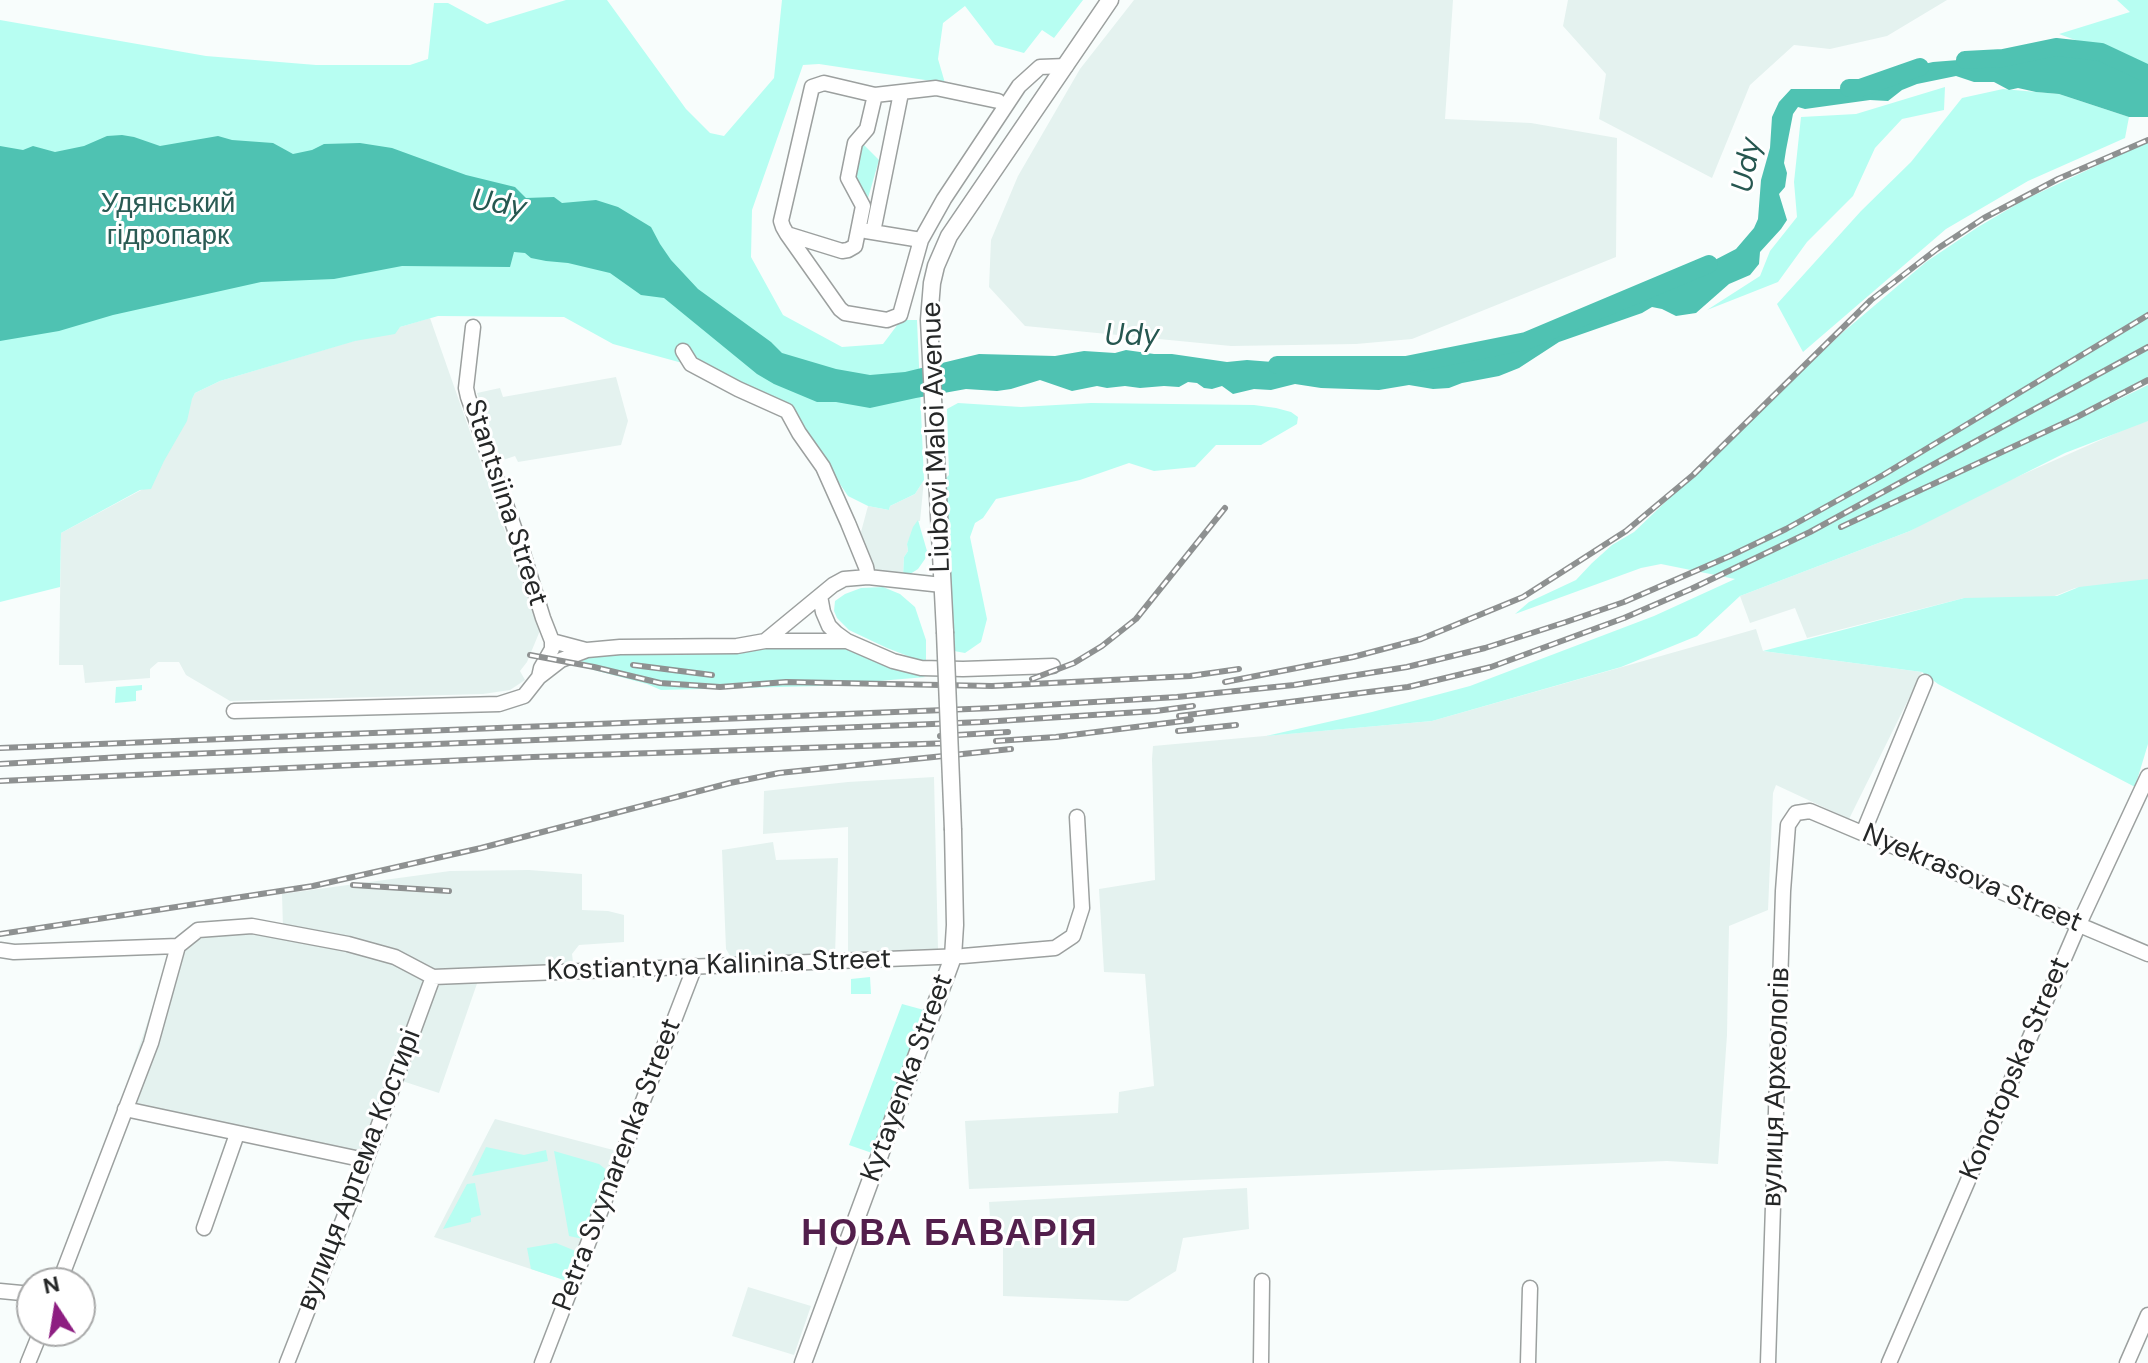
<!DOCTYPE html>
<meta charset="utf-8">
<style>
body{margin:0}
#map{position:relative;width:2148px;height:1363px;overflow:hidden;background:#f8fdfc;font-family:"DM Sans",sans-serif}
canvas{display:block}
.north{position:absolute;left:16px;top:1267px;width:80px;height:80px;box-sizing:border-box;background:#fff;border:2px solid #a8a9a9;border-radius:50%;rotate:348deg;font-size:22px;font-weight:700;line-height:32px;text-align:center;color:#252727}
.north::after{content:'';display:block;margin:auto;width:28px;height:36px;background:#8d1e81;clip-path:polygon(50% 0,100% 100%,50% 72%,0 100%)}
</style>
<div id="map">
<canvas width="2148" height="1363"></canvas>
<div class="north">N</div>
</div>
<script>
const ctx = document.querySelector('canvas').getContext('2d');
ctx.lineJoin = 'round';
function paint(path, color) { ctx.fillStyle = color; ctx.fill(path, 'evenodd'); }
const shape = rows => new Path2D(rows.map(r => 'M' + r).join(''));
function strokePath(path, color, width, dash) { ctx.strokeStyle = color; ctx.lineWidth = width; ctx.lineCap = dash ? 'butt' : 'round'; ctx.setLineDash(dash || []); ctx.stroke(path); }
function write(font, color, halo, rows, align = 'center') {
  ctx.font = font + ' "DM Sans",sans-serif'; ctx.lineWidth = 6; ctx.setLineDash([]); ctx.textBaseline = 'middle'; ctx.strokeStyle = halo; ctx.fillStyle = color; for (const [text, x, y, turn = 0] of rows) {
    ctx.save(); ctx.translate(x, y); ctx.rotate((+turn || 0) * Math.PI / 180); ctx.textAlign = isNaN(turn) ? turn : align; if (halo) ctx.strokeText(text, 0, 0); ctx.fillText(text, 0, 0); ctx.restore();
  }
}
paint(shape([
 [1134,0,1453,0,1445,119,1531,123,1617,138,1616,257,1412,339,1356,344,1231,346,1025,326,989,287,991,240,1018,176,1080,69],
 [1568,0,1947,0,1887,36,1830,49,1794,45,1750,85,1712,178,1599,119,1606,74,1563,26],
 [430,318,539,628,539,633,527,662,520,671,525,680,510,690,483,694,230,701,186,675,179,662,158,662,150,669,150,678,85,683,83,665,59,665,61,533,145,488,195,393,220,381],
 [616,377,628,421,621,445,518,462,515,456,500,461,477,393,500,388,503,397],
 [2148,419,2148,580,2075,588,1976,627,1964,598,1807,638,1795,608,1750,623,1740,596,1910,531,1967,499],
 [924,480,920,521,918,521,907,544,908,551,904,557,903,576,868,577,858,543,862,536,861,532,868,506,889,510,890,506,915,494],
 [1756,629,1763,651,1922,672,1849,819,1776,785,1773,793,1768,910,1729,926,1727,1035,1718,1164,1667,1161,969,1189,965,1121,1118,1113,1119,1092,1154,1086,1145,974,1104,972,1099,889,1155,880,1152,759,1153,746,1432,721],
 [934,777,938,949,927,953,848,954,848,827,763,834,764,791,848,782],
 [773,842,776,860,838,858,835,956,732,959,726,949,722,850],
 [529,870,582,874,582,910,608,911,624,915,624,942,579,945,572,954,573,962,566,969,481,972,439,1093,393,1078,364,1158,129,1108,132,1068,173,946,194,927,283,928,282,894,450,871],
 [495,1119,617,1151,567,1281,434,1237],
 [1247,1188,1249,1229,1183,1238,1176,1271,1128,1301,1003,1296,1003,1237,991,1234,989,1202],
 [748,1287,811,1306,794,1355,732,1336]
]), '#e4f2ef');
paint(shape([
 [566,0,607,0,686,109,710,133,724,136,774,78,782,0,1083,0,1054,38,1042,30,1024,53,995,45,965,6,943,23,938,59,945,83,819,64,803,65,752,210,751,257,783,315,842,347,883,344,901,320,917,320,924,480,915,494,890,506,889,510,868,506,848,496,788,407,686,364,613,344,564,317,438,316,400,327,395,334,355,341,220,381,195,393,192,399,187,421,164,461,151,489,140,490,61,533,60,587,0,602,0,20,206,56,316,65,410,65,428,59,434,3,448,3,487,24],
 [2117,0,2148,0,2148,67,2059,34,2130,12],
 [1945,87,1944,110,1902,119,1875,148,1853,196,1807,242,1778,282,1707,310,1760,276,1770,251,1797,217,1794,182,1801,117,1856,114],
 [2003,89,2059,94,2129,117,2125,138,2028,181,1946,229,1803,352,1777,304,1861,211,1911,162,1962,98],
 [2148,141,2148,383,2099,409,2148,385,2148,421,2065,453,1910,531,1740,596,1697,636,1621,667,1432,721,1266,736,1372,712,1470,686,1654,616,1735,579,1661,564,1641,568,1515,614,1529,602,1576,580,1592,563,1612,545,1634,532,1842,333,1926,262,1978,227,2024,200,2115,157,2124,150],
 [862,143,879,160,868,198,853,179],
 [958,403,1021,407,1091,403,1254,405,1276,408,1291,412,1298,417,1297,424,1261,445,1216,445,1195,467,1154,471,1129,463,1080,480,996,499,983,518,975,523,970,537,987,619,981,642,965,653,954,651,942,482,949,475,947,409],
 [918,520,927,551,925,559,918,569,907,576,903,576,904,557,908,551,907,544,913,527],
 [2148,579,2148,744,2135,787,1938,684,1922,672,1763,651,1964,598,2057,596,2079,587],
 [883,587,900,594,915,607,926,640,926,663,887,648,849,630,837,618,834,611,835,601,845,594,861,588],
 [767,648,853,649,884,665,926,677,820,686,661,690,647,684,590,669,581,662,593,655,675,655],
 [142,685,142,690,136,691,136,701,115,703,116,687],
 [870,977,871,994,851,994,851,979],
 [902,1004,924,1010,872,1153,849,1145],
 [486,1147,524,1155,546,1150,548,1161,472,1176],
 [554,1151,599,1164,609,1172,583,1239,569,1236],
 [475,1183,481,1215,471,1218,471,1222,443,1229,467,1184],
 [556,1243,578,1252,567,1281,531,1269,527,1248]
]), '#b7fef2');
paint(shape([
 [2086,51,2104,54,2133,67,2148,71,2148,117,2129,117,2059,94,2036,92,2018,88,2009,90,1994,82,1974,82,1956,76,1917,84,1902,90,1888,101,1870,100,1805,109,1798,107,1793,114,1786,150,1784,163,1787,173,1785,187,1779,194,1787,220,1781,229,1760,252,1759,264,1750,275,1729,284,1696,313,1676,316,1662,309,1652,307,1642,313,1559,342,1519,368,1499,376,1462,383,1449,388,1433,389,1409,385,1379,390,1321,388,1295,384,1271,390,1254,389,1233,394,1222,386,1212,389,1204,388,1197,383,1188,382,1179,387,1164,386,1140,388,1125,386,1107,388,1097,386,1072,391,1040,380,1011,389,997,391,966,389,916,398,870,408,836,402,817,402,774,384,757,374,664,298,641,295,610,273,568,263,546,261,531,258,525,253,514,252,510,267,402,266,334,279,261,282,113,315,59,331,0,341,0,146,23,150,33,146,55,152,84,146,107,136,122,135,134,137,160,146,218,136,232,140,273,143,293,154,312,150,324,144,360,143,392,148,466,175,515,187,526,198,554,197,562,203,596,200,618,207,651,227,660,244,671,260,698,289,771,342,782,353,836,369,870,375,905,372,979,354,1055,356,1084,351,1115,353,1126,350,1154,354,1172,354,1227,362,1247,360,1337,367,1455,357,1506,348,1565,331,1655,291,1736,249,1754,228,1758,219,1761,180,1770,148,1772,117,1779,102,1791,89,1839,89,1874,83,1890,78,1915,66,1933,62,1984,58,2002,60,2043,53]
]), '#4fc2b2');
strokePath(shape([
 [1965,60,2003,58,2056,47,2101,52,2148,74],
 [1849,88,1860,88,1920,67],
 [1277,365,1406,365,1526,341,1709,264]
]), '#4fc2b2', 18);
const minor = shape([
 [875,95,936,88,998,101],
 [866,231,921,240],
 [873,232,901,93],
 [787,234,842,251,848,250,855,246,863,206,848,178,855,143,867,129,875,95,824,83,812,87,781,221,783,227,787,234,840,309,845,313,887,320,900,315,921,240,944,199,1019,86,1040,67,1066,66],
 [473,327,466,388,468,397,522,550,543,618,552,641,586,650],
 [683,351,691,364,738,389,787,411,799,433,823,467,848,523,866,567,868,577],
 [820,596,823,612,829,626,836,633,847,641,893,661,921,668,963,669,1053,666],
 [766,641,847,641],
 [539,677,541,668,552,649,552,641],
 [234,711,499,704,524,696,539,677,561,660,587,650,620,647,737,646,765,641,833,585,844,579,868,577,942,585],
 [1863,833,1925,682],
 [178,946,198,930,252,926,348,944,395,957,433,977],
 [0,950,14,952,178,946],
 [433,977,963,956,1055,948,1073,936,1082,908,1077,817],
 [125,1109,365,1160],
 [204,1228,237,1134],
 [59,1283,151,1043,178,946],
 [0,1291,32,1294],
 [28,1363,41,1331],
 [287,1363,356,1187,433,977],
 [542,1363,695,966],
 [1261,1363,1262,1281],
 [1528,1363,1530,1288],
 [1768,1363,1783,891,1788,825,1796,813,1810,811,2148,954],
 [1889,1363,2079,924,2148,776],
 [2127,1363,2148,1315]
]);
const major = shape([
 [945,632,929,320,932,283,936,266,949,236,1110,0],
 [803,1363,953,957,955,925,953,830]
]);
strokePath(minor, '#9ca09f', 17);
strokePath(major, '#9ca09f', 19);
strokePath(minor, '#fff', 14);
strokePath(major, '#fff', 16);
const rail = shape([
 [1841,527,2077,417,2148,380],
 [530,655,594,667,660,683,720,687,786,682,992,686,1190,676,1239,669],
 [633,665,712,675],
 [1032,679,1074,663,1102,646,1136,619,1225,508],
 [1225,682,1353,657,1421,639,1523,597,1626,531,1693,475,1871,300,1937,249,1984,218,2058,179,2148,140],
 [1179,716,1408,687,1491,667,1624,618,1691,589,1810,532,2148,347],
 [1178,731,1236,725],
 [940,736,1008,732],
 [996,741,1056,737,1191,720],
 [0,748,994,708,1177,697,1294,685,1407,667,1485,648,1566,622,1624,602,1730,556,1786,529,1883,475,2148,315],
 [0,764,139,756,982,722,1156,711,1193,706],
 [0,781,533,757,952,743],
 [353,885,449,891],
 [0,934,313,886,481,848,730,783,779,773,1011,749]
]);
strokePath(rail, '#8e9191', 6);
strokePath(rail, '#fff', 3, [9]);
const majorBridge = shape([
 [945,632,953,830]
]);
strokePath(majorBridge, '#9ca09f', 19, []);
strokePath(majorBridge, '#fff', 16);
write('28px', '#2a5b54', '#fff', [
 ["Удянський",168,205],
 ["гідропарк",168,237]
]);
write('28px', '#252727', '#fff', [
 ["Liubovi Maloi Avenue",937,437,-92],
 ["Stantsiina Street",505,503,72],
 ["Nyekrasova Street",1972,879,23],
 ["Kostiantyna Kalinina Street",719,966,-2],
 ["Konotopska Street",2016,1069,-67],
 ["Kytayenka Street",908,1078,-70],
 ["вулиця Археологів",1777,1087,-88],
 ["Petra Svynarenka Street",618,1165,-69],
 ["вулиця Артема Костирі",360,1170,-69]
]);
write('italic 30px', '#265750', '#fff', [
 ["Udy",1748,165,-80],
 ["Udy",499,205,9],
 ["Udy",1132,337]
]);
ctx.letterSpacing = '2px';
write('bold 36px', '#531f4c', '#fff', [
 ["НОВА БАВАРІЯ",950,1236]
]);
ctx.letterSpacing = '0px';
</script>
